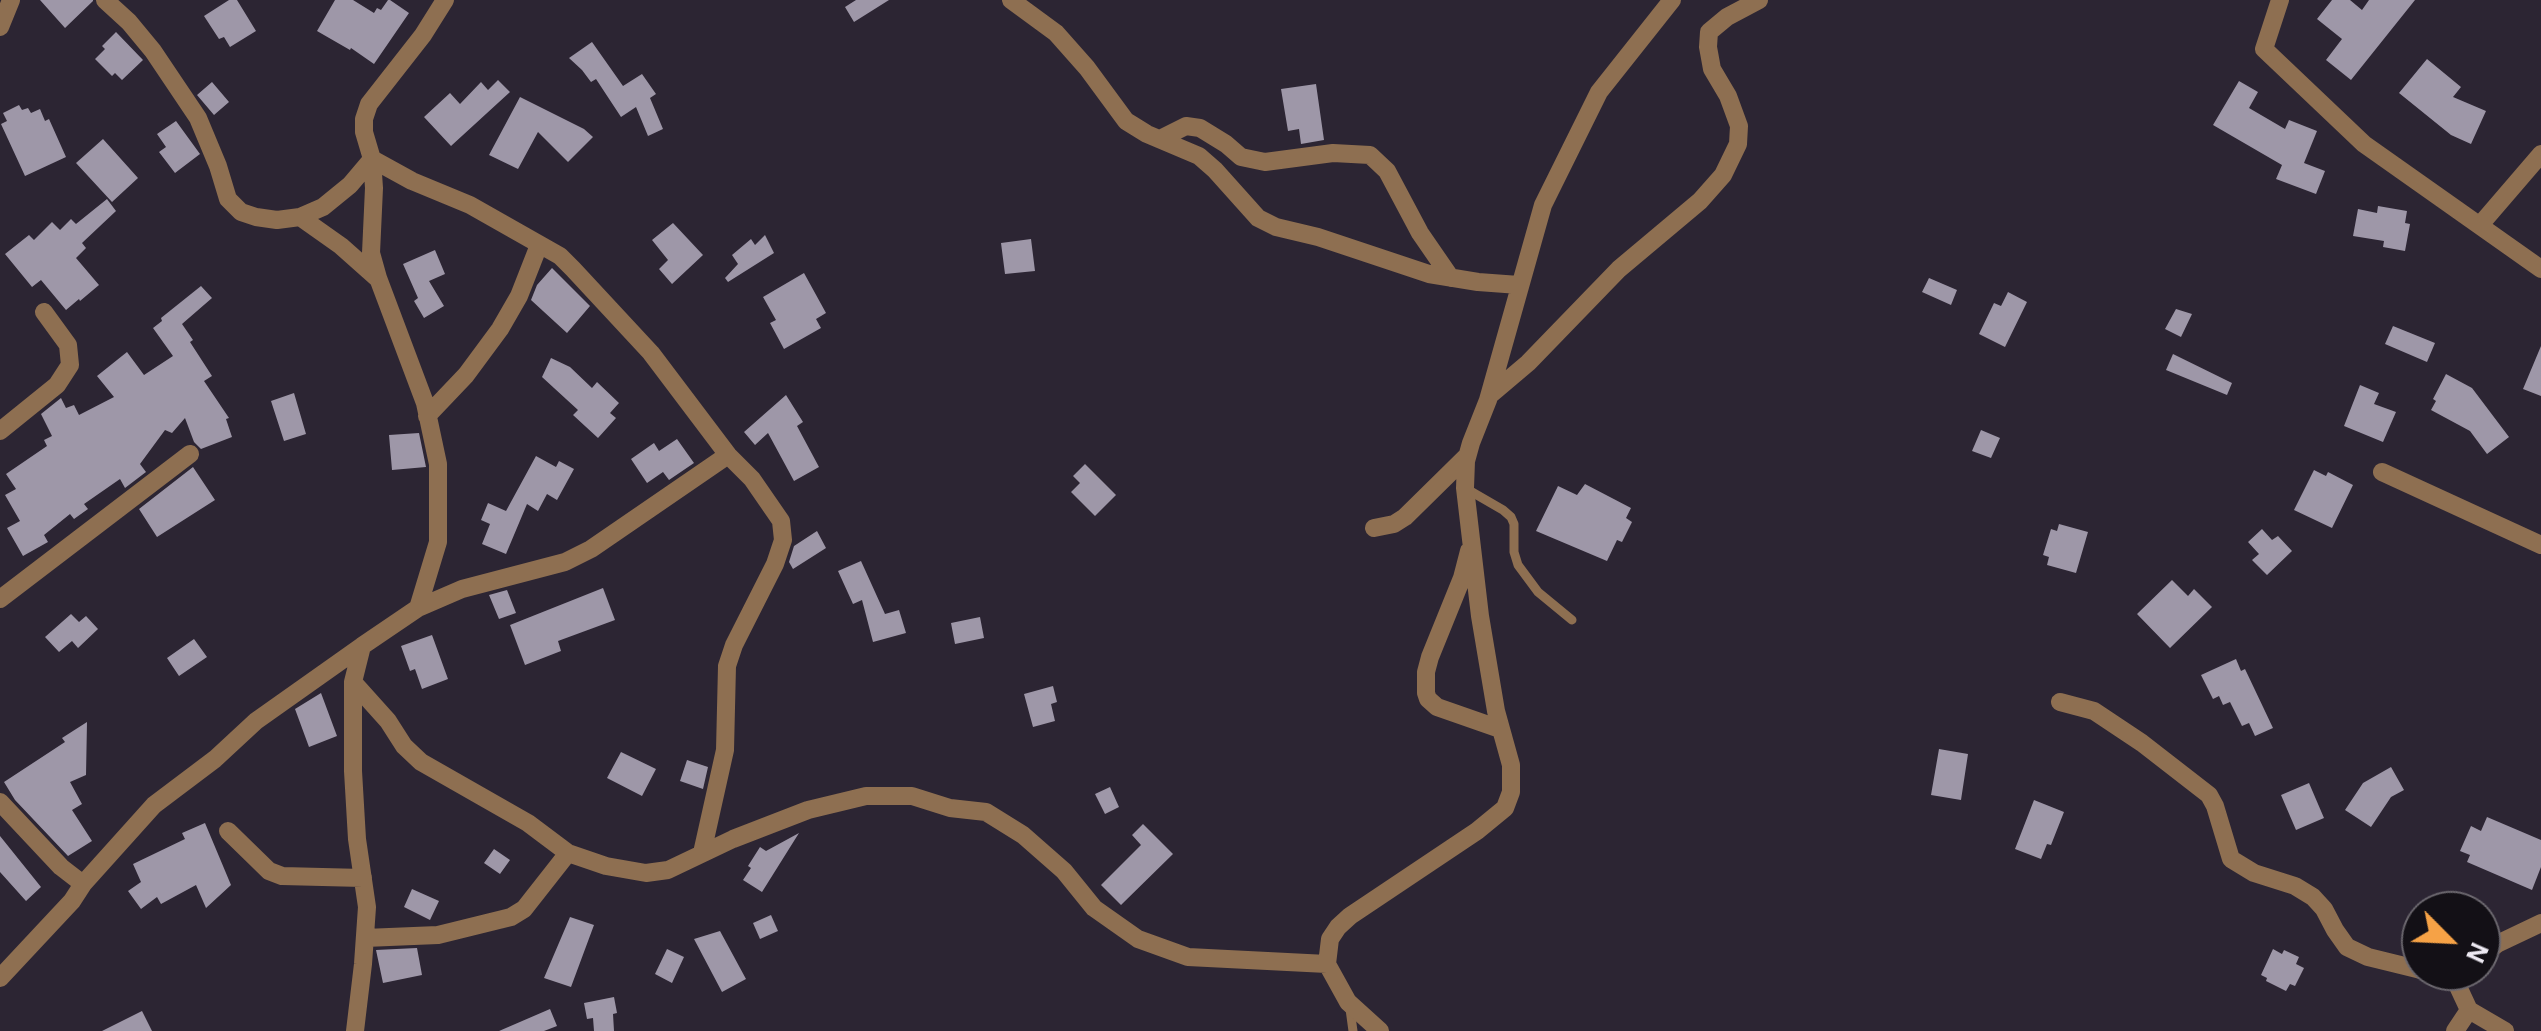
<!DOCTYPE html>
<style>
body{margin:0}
#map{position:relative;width:2541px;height:1031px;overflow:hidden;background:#2c2533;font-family:"Alegreya Sans",sans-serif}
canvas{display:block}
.north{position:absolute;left:2401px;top:891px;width:100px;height:100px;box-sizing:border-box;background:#131016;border:2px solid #6b676e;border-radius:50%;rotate:114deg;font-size:28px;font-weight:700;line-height:40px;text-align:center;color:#eeeaf3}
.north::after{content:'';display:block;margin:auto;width:35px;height:45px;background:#f6a246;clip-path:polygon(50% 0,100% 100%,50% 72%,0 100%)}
</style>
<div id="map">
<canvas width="2541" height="1031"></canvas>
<div class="north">N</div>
</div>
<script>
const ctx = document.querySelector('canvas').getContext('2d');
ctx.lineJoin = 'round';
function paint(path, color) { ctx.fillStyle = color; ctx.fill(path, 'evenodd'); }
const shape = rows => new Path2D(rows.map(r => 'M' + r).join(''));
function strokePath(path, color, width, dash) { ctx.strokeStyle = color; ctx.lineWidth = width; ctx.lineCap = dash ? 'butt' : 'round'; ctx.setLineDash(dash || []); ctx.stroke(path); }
paint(shape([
 [40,0,93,0,93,1,65,28],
 [229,0,237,0,256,31,230,47,224,37,219,39,204,16],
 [335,0,353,0,374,13,377,8,381,10,388,0,390,0,409,13,374,64,351,48,350,50,317,31],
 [856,0,889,0,854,22,845,7],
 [2332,0,2350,0,2362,10,2369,0,2415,0,2351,80,2326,60,2342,39,2317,19],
 [116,32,143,60,122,80,115,73,112,76,95,59,105,49,102,46],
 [592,42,623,86,642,74,656,94,650,98,663,129,648,136,636,107,621,117,596,79,591,82,582,70,569,58],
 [2427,59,2461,87,2453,97,2486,111,2471,144,2451,135,2399,93],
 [498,80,510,92,451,146,424,117,450,93,460,104,481,82,488,90],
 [2239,81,2258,92,2249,108,2285,129,2289,120,2317,131,2304,163,2325,171,2316,194,2276,179,2282,165,2213,125],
 [212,82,229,102,214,115,197,95],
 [1316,84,1324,140,1301,144,1299,129,1288,131,1281,89],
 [520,97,584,129,593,137,568,162,538,132,518,169,489,155],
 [19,105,22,110,28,108,31,113,40,109,45,121,49,119,66,157,25,176,1,124,7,121,3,113],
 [176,121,200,154,175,173,159,152,166,147,157,134],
 [103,139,138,178,112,202,76,163],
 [107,199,116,211,82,243,86,248,76,258,99,285,80,301,79,299,66,310,41,280,32,287,5,254,29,235,34,240,52,222,60,230,71,219,76,224],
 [2378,206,2407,211,2405,223,2410,224,2405,251,2383,247,2384,241,2353,236,2358,209,2377,213],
 [673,223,703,255,672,284,659,269,668,260,652,240],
 [765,235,774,253,728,282,725,278,738,264,732,255,751,239,755,245],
 [1031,239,1035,271,1005,274,1001,243],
 [435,250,445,274,429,281,444,306,424,318,414,301,418,298,403,264],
 [552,268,590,306,567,333,531,300,537,285],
 [804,273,826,313,816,319,821,328,784,349,770,323,776,320,763,297],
 [1929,278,1957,290,1951,305,1922,292],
 [201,286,212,298,182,324,193,340,190,342,212,376,204,381,229,418,226,419,232,437,201,449,194,442,185,418,172,433,165,430,140,464,146,472,125,488,120,479,84,504,88,509,74,519,70,514,44,535,48,542,23,556,7,528,20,521,5,495,16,489,6,474,47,446,44,440,52,436,41,414,61,398,66,408,74,405,79,415,114,397,97,376,127,352,144,375,173,356,153,328,162,321,161,318],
 [2008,292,2027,302,2005,347,1979,334,1994,303,2001,306],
 [2176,309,2192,314,2181,337,2165,329],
 [2393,326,2435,343,2427,362,2385,344],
 [2541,346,2541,396,2523,389],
 [2173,354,2232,383,2227,395,2166,370],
 [551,358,570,367,592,388,597,382,619,403,610,413,616,418,598,438,573,415,578,410,542,377],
 [2446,374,2472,388,2509,437,2487,454,2470,431,2431,410,2436,401,2433,399],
 [2360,385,2379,393,2374,404,2396,412,2383,442,2344,426],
 [294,393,306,434,284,441,271,401],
 [786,395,803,422,797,426,819,467,794,481,768,433,755,445,744,432],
 [1981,430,2000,438,1991,458,1972,451],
 [419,433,426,467,392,470,389,435],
 [677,439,694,463,669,480,663,472,647,483,631,459,654,443,659,451],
 [536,456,556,467,559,461,574,469,557,500,547,494,538,511,527,504,506,554,482,544,490,524,481,520,488,503,506,511],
 [1085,464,1116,495,1095,516,1071,492,1080,483,1073,476],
 [193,467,215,500,157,537,139,509],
 [2314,470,2326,476,2328,472,2353,485,2332,528,2294,510],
 [1585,484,1631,508,1626,518,1632,522,1622,542,1617,540,1607,561,1536,531,1558,486,1577,495],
 [2059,524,2088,532,2076,573,2047,565,2049,557,2043,555,2051,529,2057,531],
 [2262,529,2272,540,2278,536,2292,551,2267,575,2252,560,2259,554,2248,542],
 [817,531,826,548,793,569,789,562,794,546],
 [861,561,885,614,899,610,906,633,873,642,862,600,853,604,838,571],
 [2172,580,2188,596,2194,589,2212,607,2170,648,2137,614],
 [603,588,615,620,558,641,561,651,525,665,510,625],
 [507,590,516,613,499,619,489,595],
 [71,614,79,622,86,616,98,629,78,648,72,641,59,652,45,637],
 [980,617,984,638,955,644,951,623],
 [432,635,448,679,422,689,415,669,410,671,401,646],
 [194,639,207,657,179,676,167,658],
 [2236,659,2241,671,2245,669,2273,728,2255,736,2249,723,2242,726,2230,702,2223,705,2219,696,2213,699,2201,675],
 [1053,686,1057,702,1051,704,1055,721,1033,727,1024,694],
 [321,693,337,736,309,747,295,709],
 [87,722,86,775,70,782,82,804,72,810,92,841,68,856,15,800,4,782,65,742,62,738],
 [1939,749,1968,754,1961,800,1931,795],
 [621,752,656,769,642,796,607,778],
 [687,760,708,767,703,789,680,781],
 [2391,767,2404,790,2391,797,2371,827,2345,810,2363,783],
 [2309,783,2324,818,2296,830,2281,795],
 [1110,787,1119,807,1105,814,1095,794],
 [2034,800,2064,812,2051,845,2047,844,2041,859,2015,849],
 [2487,817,2541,840,2541,867,2532,890,2467,862,2470,855,2460,851,2471,826,2481,831],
 [205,823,231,885,206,908,196,885,161,904,157,897,141,909,128,891,141,882,133,864,185,839,182,833],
 [1143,824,1173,854,1121,905,1101,885,1141,845,1132,835],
 [799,833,762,892,743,880,751,868,748,866,760,847,766,851],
 [0,836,41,887,26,901,0,872],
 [494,849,510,860,500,874,484,863],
 [412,889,439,901,430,920,404,907],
 [771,915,778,931,760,939,753,923],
 [570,917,594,925,571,987,544,978],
 [720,931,746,979,722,992,694,939],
 [417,948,422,975,383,983,376,950],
 [667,949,684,957,672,983,655,974],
 [2273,949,2282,954,2284,950,2299,957,2296,964,2304,968,2295,986,2290,984,2286,991,2266,981,2267,978,2261,975],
 [614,997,617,1013,613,1014,614,1031,594,1031,593,1018,587,1019,584,1003],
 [550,1009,557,1026,544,1031,499,1031],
 [142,1011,152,1031,102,1031]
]), '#9e97a8');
strokePath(shape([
 [1465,488,1503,510,1511,517,1514,524,1514,552,1518,565,1538,592,1572,620],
 [1350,1009,1353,1031]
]), '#8e6f51', 9);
strokePath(shape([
 [105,0,129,22,153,51,198,118,218,166,228,199,241,212,256,217,277,220,300,217,323,207,350,185,372,159,412,181,470,205,560,256,573,269,651,353,728,455,752,479,781,521,783,540,775,564,734,645,727,666,725,750,702,853],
 [1011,0,1056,33,1087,68,1126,121,1147,134,1199,156,1215,170,1258,218,1276,227,1318,237,1429,274,1478,282,1519,285],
 [2280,0,2264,49,2364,144,2541,269],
 [0,27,11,0],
 [1160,139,1186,126,1200,128,1226,144,1241,157,1265,162,1333,153,1370,155,1387,171,1420,233,1451,278],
 [300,217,341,246,377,278],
 [2480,225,2541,154],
 [1489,396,1528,363,1619,269,1700,201,1723,175,1738,144,1739,126,1728,96,1712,69,1708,47,1709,32,1727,17,1759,0],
 [427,416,466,375,500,329,519,296,539,245],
 [0,431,57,385,70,365,68,345,44,312],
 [2382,472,2541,545],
 [1374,528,1394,524,1405,517,1467,456],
 [1469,551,1462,578,1430,657,1426,672,1426,693,1428,699,1437,707,1500,729],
 [0,599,190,454],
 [418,608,438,542,438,464,425,403,378,278,371,253,374,188,372,159,364,132,364,119,369,104,423,35,445,0],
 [353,682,388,721,404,746,421,762,528,823,568,853,606,866,646,873,668,870,733,839,808,810,866,796,912,796,950,808,986,812,1023,835,1064,871,1094,908,1138,939,1188,957,1327,964],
 [2060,702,2094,711,2142,743,2209,795,2215,806,2231,859,2254,873,2295,886,2313,897,2324,909,2335,930,2347,947,2368,957,2421,970],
 [0,802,61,867,83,884],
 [228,831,269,871,282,876,363,878],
 [365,938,438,935,511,917,524,909,568,853],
 [2481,956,2497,944,2541,923],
 [2462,971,2455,980,2469,1010,2505,1031],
 [0,978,72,901,83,884,154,805,215,759,256,721,362,646],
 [355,1031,363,964,367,907,357,839,353,771,353,682,362,646,418,608,462,589,565,562,591,549,728,455],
 [1380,1031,1348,1002,1327,964,1330,939,1338,927,1350,916,1477,831,1505,808,1511,792,1511,765,1496,711,1480,616,1465,488,1466,461,1471,443,1488,400,1543,205,1599,92,1672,0],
 [2455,1031,2469,1010]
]), '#8e6f51', 18);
</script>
